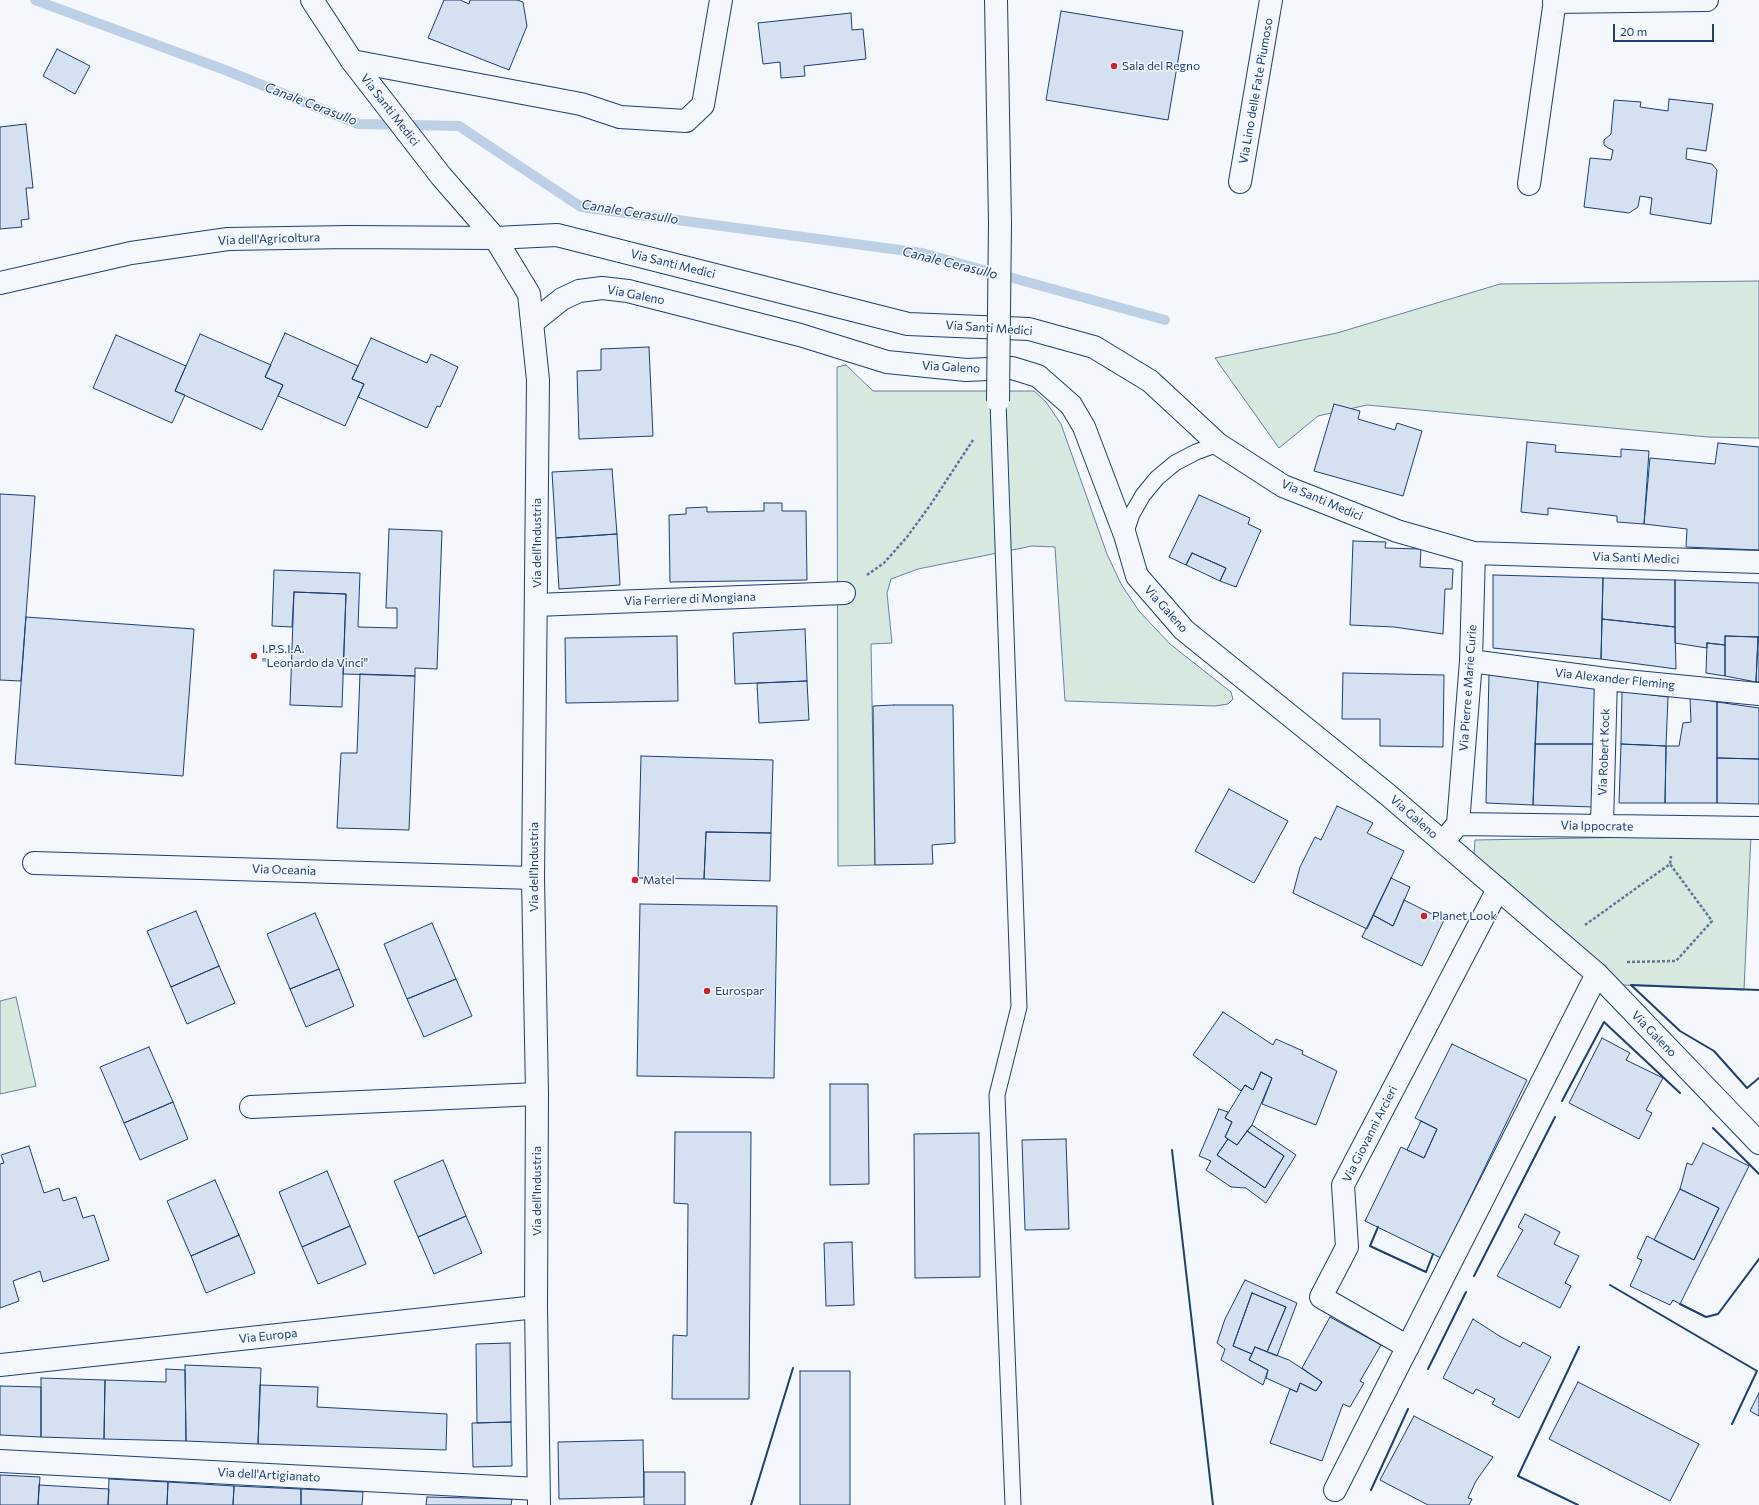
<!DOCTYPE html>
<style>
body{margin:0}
#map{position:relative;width:1759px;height:1505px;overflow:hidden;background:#f4f7fb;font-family:Commissioner,sans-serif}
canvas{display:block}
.scale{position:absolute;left:1613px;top:24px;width:101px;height:18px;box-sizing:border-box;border:2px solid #1d3f73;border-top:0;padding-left:5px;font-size:12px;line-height:14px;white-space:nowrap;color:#1d3f73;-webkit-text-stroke:3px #f4f7fb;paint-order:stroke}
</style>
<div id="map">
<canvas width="1759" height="1505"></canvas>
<div class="scale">20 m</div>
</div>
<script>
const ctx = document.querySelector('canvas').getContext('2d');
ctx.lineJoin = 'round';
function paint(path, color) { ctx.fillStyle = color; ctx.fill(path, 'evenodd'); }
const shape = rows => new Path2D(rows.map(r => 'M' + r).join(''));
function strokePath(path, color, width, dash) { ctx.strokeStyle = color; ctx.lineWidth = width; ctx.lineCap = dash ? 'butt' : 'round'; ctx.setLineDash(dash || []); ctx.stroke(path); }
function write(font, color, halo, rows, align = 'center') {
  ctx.font = font + ' Commissioner,sans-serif'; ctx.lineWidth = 3; ctx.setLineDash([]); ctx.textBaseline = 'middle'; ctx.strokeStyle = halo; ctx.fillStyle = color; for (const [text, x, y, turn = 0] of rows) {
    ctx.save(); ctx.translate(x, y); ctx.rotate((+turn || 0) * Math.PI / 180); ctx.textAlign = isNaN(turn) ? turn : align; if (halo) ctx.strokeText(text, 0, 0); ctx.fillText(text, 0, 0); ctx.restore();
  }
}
const green = shape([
 [1759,281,1759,438,1708,437,1367,405,1318,416,1279,448,1215,358,1337,333,1500,284,1759,281],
 [846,365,873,391,1034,391,1046,402,1061,424,1107,554,1121,584,1139,611,1170,644,1231,692,1233,699,1228,704,1215,706,1065,701,1055,547,1032,546,918,569,891,579,887,593,892,643,871,644,875,865,838,866,837,367,846,365],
 [1751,835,1744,990,1622,985,1474,854,1475,840,1751,835],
 [16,997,36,1086,0,1094,0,1001,16,997]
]);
paint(green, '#d7e8df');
strokePath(green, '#687fa3', 1);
strokePath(shape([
 [35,0,225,70,358,124,459,126,581,207,922,253,1165,320]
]), '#bed0e5', 10);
const building = shape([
 [444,0,460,0,469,4,470,0,517,0,523,2,527,26,509,70,428,38,444,0],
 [1061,11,1183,31,1168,120,1046,100,1061,11],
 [851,13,852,30,863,29,866,59,804,66,805,76,781,78,780,62,763,64,758,23,851,13],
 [57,49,90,66,75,94,43,76,57,49],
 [1669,99,1713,104,1706,151,1687,148,1686,159,1712,164,1717,170,1711,224,1650,214,1652,198,1640,196,1638,207,1629,213,1584,207,1590,158,1611,160,1613,150,1608,148,1604,145,1604,140,1611,134,1614,100,1641,102,1640,107,1668,111,1669,99],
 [26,124,33,188,26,188,29,219,21,220,22,227,0,229,0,127,26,124],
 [285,333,358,366,352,379,364,384,345,426,278,396,283,385,265,377,285,333],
 [200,334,271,365,265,377,283,385,262,430,175,391,200,334],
 [116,335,186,366,175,391,185,395,172,423,93,388,116,335],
 [371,338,427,363,431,354,458,367,440,407,437,406,427,428,358,397,364,384,352,379,371,338],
 [649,347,653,436,579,439,577,371,601,370,601,349,649,347],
 [1334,404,1360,411,1358,419,1395,430,1397,423,1422,431,1403,496,1314,471,1334,404],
 [1527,442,1556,445,1555,452,1621,457,1621,449,1649,451,1644,524,1617,522,1617,516,1548,508,1548,515,1521,512,1527,442],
 [1718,443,1759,447,1759,550,1686,547,1687,529,1644,524,1650,458,1715,464,1718,443],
 [612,469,617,534,556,538,552,472,612,469],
 [0,494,35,496,21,681,0,680,0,494],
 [1199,495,1250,518,1248,524,1261,530,1236,587,1220,581,1226,568,1192,553,1186,565,1169,557,1199,495],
 [764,503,782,503,782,511,806,511,807,580,670,582,669,515,686,514,686,508,707,507,707,512,764,511,764,503],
 [389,529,442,531,437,669,415,668,415,676,343,674,346,594,294,592,292,627,272,626,274,570,360,573,358,627,397,628,397,608,386,608,389,529],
 [617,534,620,585,559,589,556,538,617,534],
 [1353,541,1386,542,1385,548,1421,549,1420,567,1453,569,1452,589,1445,589,1443,634,1394,627,1350,625,1353,541],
 [1192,553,1226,568,1220,581,1186,565,1192,553],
 [1493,575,1603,578,1601,659,1493,648,1493,575],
 [1603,578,1675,580,1675,627,1602,619,1603,578],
 [1675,580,1759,583,1759,637,1725,636,1725,645,1707,643,1707,648,1675,643,1675,580],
 [294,592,346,594,342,707,290,705,294,592],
 [26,617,194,629,183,776,15,764,26,617],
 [1602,619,1675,627,1676,669,1601,659,1602,619],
 [805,629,807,681,735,684,733,633,805,629],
 [677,636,678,701,566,703,565,638,677,636],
 [1725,636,1758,637,1756,682,1725,676,1725,636],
 [1758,637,1759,637,1759,682,1756,682,1758,637],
 [1707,643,1725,645,1725,676,1706,673,1707,643],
 [1343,673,1444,675,1443,747,1380,746,1380,719,1342,719,1343,673],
 [360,674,415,676,409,830,337,828,341,753,357,753,360,674],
 [1489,675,1538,680,1533,805,1486,803,1489,675],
 [1538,680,1596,686,1595,744,1535,744,1538,680],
 [807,681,809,720,759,723,757,683,807,681],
 [1622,691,1668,697,1666,746,1621,744,1622,691],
 [1690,697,1717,702,1717,803,1665,803,1666,746,1679,746,1683,723,1691,722,1690,697],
 [1717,702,1759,708,1759,759,1717,758,1717,702],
 [894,705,953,705,955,843,932,845,933,864,875,865,873,706,894,705],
 [1535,744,1595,744,1594,807,1533,805,1535,744],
 [1621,744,1666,746,1665,803,1619,803,1621,744],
 [641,756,773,760,771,833,706,832,704,879,638,878,641,756],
 [1717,758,1759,759,1759,804,1717,803,1717,758],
 [1229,789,1288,821,1254,883,1195,851,1229,789],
 [1337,806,1373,823,1367,833,1404,851,1367,929,1293,893,1300,867,1315,837,1321,840,1337,806],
 [706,832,771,833,770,881,704,879,706,832],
 [1391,878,1410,887,1393,926,1373,915,1391,878],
 [1404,900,1444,920,1422,966,1362,937,1373,915,1393,926,1404,900],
 [640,904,777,906,774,1078,637,1076,640,904],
 [196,911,219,966,171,987,147,931,196,911],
 [315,913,339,969,290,989,267,934,315,913],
 [432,923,456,979,407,999,384,944,432,923],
 [219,966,235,1003,187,1024,171,987,219,966],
 [339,969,354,1006,306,1027,290,989,339,969],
 [456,979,472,1016,424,1037,407,999,456,979],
 [1223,1012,1273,1045,1276,1039,1303,1051,1302,1054,1337,1071,1316,1125,1262,1104,1272,1078,1261,1072,1253,1090,1245,1085,1241,1091,1193,1055,1223,1012],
 [1602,1038,1630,1053,1626,1060,1663,1078,1646,1110,1652,1113,1639,1139,1569,1103,1602,1038],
 [1452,1044,1527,1080,1441,1258,1365,1221,1401,1147,1424,1158,1437,1129,1415,1118,1452,1044],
 [149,1047,173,1102,124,1123,100,1067,149,1047],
 [1261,1072,1272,1078,1252,1125,1237,1145,1225,1137,1232,1122,1225,1118,1245,1085,1253,1090,1261,1072],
 [830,1084,868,1084,869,1184,830,1185,830,1084],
 [173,1102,188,1139,140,1160,124,1123,173,1102],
 [1219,1109,1228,1112,1225,1118,1232,1122,1225,1137,1228,1139,1217,1155,1265,1188,1284,1156,1247,1131,1252,1125,1296,1155,1266,1203,1246,1188,1231,1187,1206,1170,1211,1161,1199,1156,1219,1109],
 [1421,1121,1437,1129,1424,1158,1407,1150,1421,1121],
 [1247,1131,1284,1156,1265,1188,1217,1155,1228,1139,1237,1145,1247,1131],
 [675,1132,751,1132,749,1399,672,1399,673,1335,687,1336,688,1204,674,1203,675,1132],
 [979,1133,980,1277,915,1278,914,1134,979,1133],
 [1066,1139,1069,1229,1025,1230,1022,1140,1066,1139],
 [1703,1143,1749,1166,1680,1304,1673,1300,1670,1305,1630,1286,1642,1260,1637,1258,1647,1236,1694,1260,1719,1208,1680,1189,1687,1163,1692,1165,1703,1143],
 [29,1146,44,1193,59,1188,63,1201,76,1197,83,1218,94,1215,109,1260,43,1282,40,1271,13,1281,19,1301,0,1308,0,1164,4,1163,1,1155,29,1146],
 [443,1160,466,1216,418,1237,394,1181,443,1160],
 [327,1171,350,1226,302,1247,279,1192,327,1171],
 [215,1180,239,1235,191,1256,167,1201,215,1180],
 [1680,1189,1719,1208,1694,1260,1654,1240,1680,1189],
 [1525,1214,1560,1232,1554,1244,1579,1256,1565,1283,1571,1286,1560,1308,1497,1276,1523,1230,1518,1227,1525,1214],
 [466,1216,482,1253,434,1274,418,1237,466,1216],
 [350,1226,366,1264,318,1284,302,1247,350,1226],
 [239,1235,255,1273,206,1293,191,1256,239,1235],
 [852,1242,854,1305,826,1306,824,1243,852,1242],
 [1245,1280,1297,1303,1277,1356,1267,1352,1286,1307,1252,1293,1233,1346,1252,1354,1249,1360,1268,1370,1263,1385,1221,1360,1225,1349,1217,1343,1225,1319,1245,1280],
 [1252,1293,1286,1307,1267,1352,1255,1347,1252,1354,1233,1346,1252,1293],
 [1330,1317,1381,1345,1360,1381,1364,1383,1350,1407,1343,1404,1322,1461,1270,1443,1290,1389,1297,1392,1300,1383,1316,1391,1322,1382,1302,1368,1330,1317],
 [1473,1319,1501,1337,1520,1347,1523,1342,1551,1357,1519,1418,1492,1404,1495,1399,1476,1389,1473,1394,1443,1378,1473,1319],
 [510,1343,511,1422,477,1423,476,1344,510,1343],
 [1255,1347,1289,1360,1322,1382,1316,1391,1300,1383,1297,1392,1266,1378,1268,1370,1249,1360,1255,1347],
 [185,1365,261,1368,258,1444,186,1441,185,1365],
 [166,1369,185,1370,186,1441,104,1439,105,1380,166,1382,166,1369],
 [800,1371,850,1371,850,1505,800,1505,800,1371],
 [41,1378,105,1380,104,1439,41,1437,41,1378],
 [1578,1382,1699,1444,1670,1501,1549,1439,1578,1382],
 [260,1385,318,1387,317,1407,447,1414,446,1450,258,1444,260,1385],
 [0,1386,41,1387,41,1437,0,1435,0,1386],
 [1759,1393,1759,1416,1750,1411,1759,1393],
 [1414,1416,1493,1457,1476,1481,1468,1498,1472,1499,1469,1505,1428,1505,1380,1480,1414,1416],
 [511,1422,512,1466,473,1467,472,1423,511,1422],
 [643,1440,644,1497,559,1499,558,1442,643,1440],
 [644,1472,685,1472,685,1505,644,1505,644,1472],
 [0,1475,40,1477,38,1505,0,1505,0,1475],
 [109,1479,168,1482,167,1505,108,1505,109,1479],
 [168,1482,234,1486,233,1505,167,1505,168,1482],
 [39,1485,109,1489,108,1505,38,1505,39,1485],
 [234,1486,301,1489,301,1505,233,1505,234,1486],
 [301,1489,363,1492,362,1505,301,1505,301,1489],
 [427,1497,512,1499,511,1505,426,1505,427,1497]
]);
paint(building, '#d5e0f0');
strokePath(building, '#1d3f73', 1);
const lane = shape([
 [998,401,1019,1007,997,1095,1013,1505],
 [1125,535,1132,514,1143,495,1157,478,1175,463,1196,452,1218,444]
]);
const street = shape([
 [996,0,1000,223],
 [1554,2,1707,0],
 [352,61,581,104,620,117,686,121,703,105,721,0],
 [1240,182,1271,0],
 [1529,184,1555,0],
 [0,283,131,253,228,239,347,237,495,238,557,235,908,324,1029,329,1094,347,1150,381,1218,444,1283,486,1397,531,1474,553,1759,562],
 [532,323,562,299,579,291,602,288,628,291,800,335,887,362,966,370,1012,368,1038,376,1071,405,1084,427,1125,535,1137,576,1184,630,1387,794,1597,974,1759,1143],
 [536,605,844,593],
 [1471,661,1606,679,1759,694],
 [1458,824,1471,661,1474,553],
 [1602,825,1606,679],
 [1443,842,1458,824,1759,828],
 [34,863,533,878],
 [251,1107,537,1094],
 [1408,1347,1321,1297,1347,1247,1343,1185,1498,889],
 [0,1365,536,1307],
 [0,1461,538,1489],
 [1335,1490,1597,974]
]);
const secondary = shape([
 [312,0,352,61,441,176,495,238,529,294,538,380,533,878,537,1094,536,1307,539,1505]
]);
strokePath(lane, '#1d3f73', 17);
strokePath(street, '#1d3f73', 24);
strokePath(secondary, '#1d3f73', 24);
strokePath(shape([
 [867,575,884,563,907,537,931,504,973,440],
 [1585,925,1670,864,1671,856],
 [1627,962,1676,961,1712,921,1670,864]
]), '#5e769c', 2.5, [3, 2]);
strokePath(lane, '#f4f7fb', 15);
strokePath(street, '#f4f7fb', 22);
strokePath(secondary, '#f4f7fb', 22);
const streetBridge = shape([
 [998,401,1000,223]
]);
strokePath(streetBridge, '#1d3f73', 24, []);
strokePath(streetBridge, '#f4f7fb', 22);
strokePath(shape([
 [1759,990,1631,985,1680,1031,1714,1051,1747,1088,1759,1078],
 [1562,1101,1604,1022,1680,1093],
 [1713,1128,1759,1174],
 [1172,1150,1213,1505],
 [1378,1227,1370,1246,1426,1272,1433,1254],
 [1474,1276,1555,1117],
 [1610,1285,1757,1371,1732,1424],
 [1680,1304,1706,1317,1718,1314,1759,1259],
 [1428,1369,1466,1292],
 [1371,1490,1408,1409],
 [751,1505,793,1368],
 [1578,1505,1518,1476,1579,1347]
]), '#1d3f73', 2);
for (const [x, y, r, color] of [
 [1114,66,4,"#c62828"],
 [254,656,4,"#c62828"],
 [635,880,4,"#c62828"],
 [1424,916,4,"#c62828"],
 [707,991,4,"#c62828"]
]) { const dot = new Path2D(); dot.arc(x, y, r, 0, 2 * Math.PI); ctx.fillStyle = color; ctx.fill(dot); strokePath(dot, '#f4f7fb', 1.5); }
write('12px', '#1d3f73', '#f4f7fb', [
 ["Sala del Regno",1122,66],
 ["I.P.S.I.A.",262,649],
 ["\"Leonardo da Vinci\"",262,663],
 ["Matel",643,880],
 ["Planet Look",1432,916],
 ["Eurospar",715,991]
], 'left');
write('12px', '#1d3f73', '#f4f7fb', [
 ["Via Lino delle Fate Piumoso",1256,91,-80],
 ["Via Santi Medici",390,110,52],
 ["Via dell'Agricoltura",269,239,-2],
 ["Via Santi Medici",673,264,14],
 ["Via Galeno",636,295,11],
 ["Via Santi Medici",989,328,4],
 ["Via Galeno",951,367,3],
 ["Via Santi Medici",1322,500,23],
 ["Via dell'Industria",537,543,-90],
 ["Via Santi Medici",1636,558,2],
 ["Via Ferriere di Mongiana",690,599,-2],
 ["Via Galeno",1166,609,48],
 ["Via Alexander Fleming",1615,679,6],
 ["Via Pierre e Marie Curie",1468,688,-86],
 ["Via Robert Kock",1604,752,-88],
 ["Via Galeno",1414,817,41],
 ["Via Ippocrate",1597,826,1],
 ["Via dell'Industria",534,867,-90],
 ["Via Oceania",284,870,2],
 ["Via Galeno",1654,1034,46],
 ["Via Giovanni Arcieri",1370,1134,-63],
 ["Via dell'Industria",537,1191,-90],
 ["Via Europa",268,1336,-6],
 ["Via dell'Artigianato",269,1475,3]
]);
write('italic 13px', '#1d3f73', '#f4f7fb', [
 ["Canale Cerasullo",311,104,21],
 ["Canale Cerasullo",630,212,9],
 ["Canale Cerasullo",950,263,14]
]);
</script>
